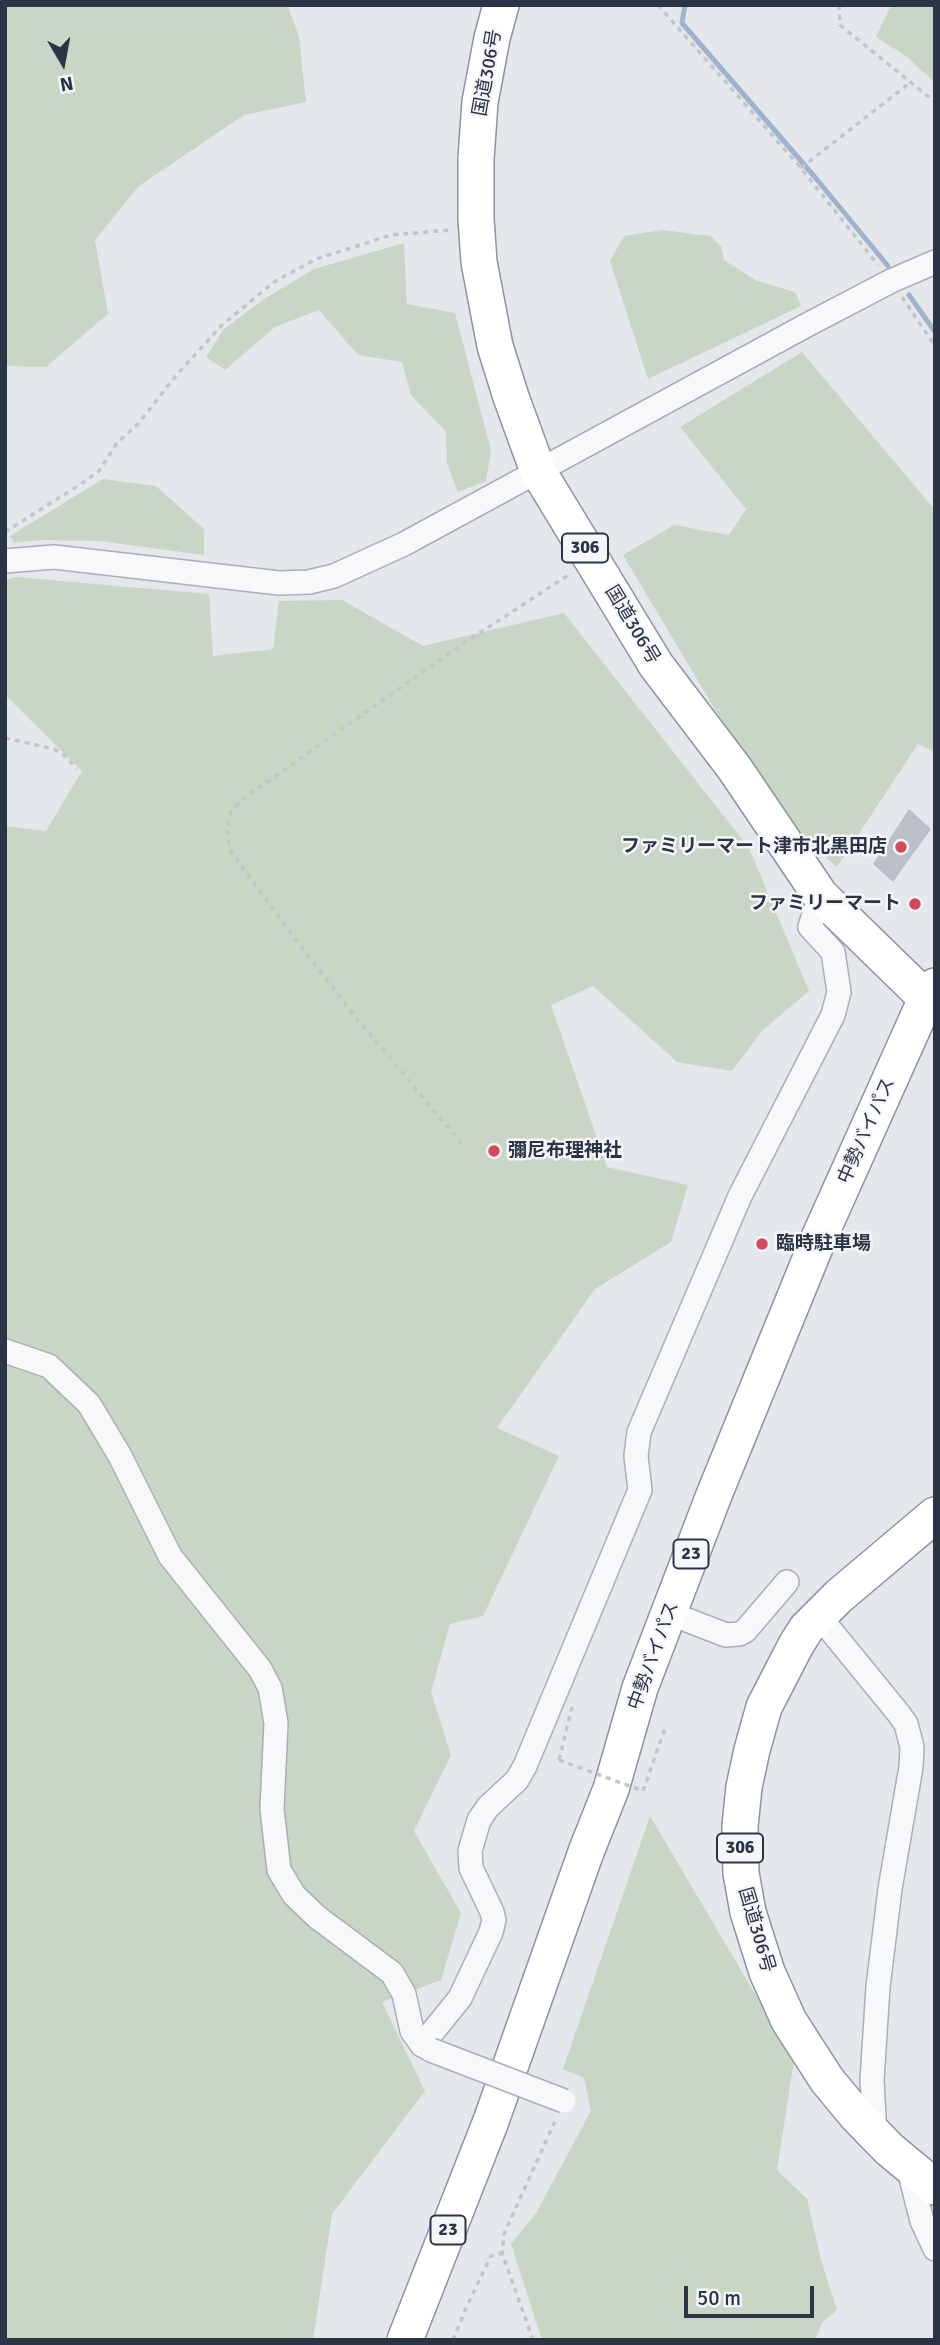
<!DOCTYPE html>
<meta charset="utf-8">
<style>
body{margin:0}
#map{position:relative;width:940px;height:2345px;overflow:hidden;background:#e4e7ec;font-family:Signika,sans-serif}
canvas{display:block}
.frame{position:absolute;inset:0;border:7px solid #2b3445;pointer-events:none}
.north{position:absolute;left:28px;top:28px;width:70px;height:70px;-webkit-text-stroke:5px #f4f6f9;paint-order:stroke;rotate:170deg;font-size:19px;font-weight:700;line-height:28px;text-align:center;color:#2b3445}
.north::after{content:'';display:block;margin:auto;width:24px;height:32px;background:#2b3445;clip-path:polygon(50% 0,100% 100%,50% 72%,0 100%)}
.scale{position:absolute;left:684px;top:2286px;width:130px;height:32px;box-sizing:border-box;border:4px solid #2b3445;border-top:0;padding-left:9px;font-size:21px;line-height:24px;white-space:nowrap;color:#2b3445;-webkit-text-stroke:5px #f4f6f9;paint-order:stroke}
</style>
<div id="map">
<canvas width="940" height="2345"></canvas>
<div class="frame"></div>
<div class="north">N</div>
<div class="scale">50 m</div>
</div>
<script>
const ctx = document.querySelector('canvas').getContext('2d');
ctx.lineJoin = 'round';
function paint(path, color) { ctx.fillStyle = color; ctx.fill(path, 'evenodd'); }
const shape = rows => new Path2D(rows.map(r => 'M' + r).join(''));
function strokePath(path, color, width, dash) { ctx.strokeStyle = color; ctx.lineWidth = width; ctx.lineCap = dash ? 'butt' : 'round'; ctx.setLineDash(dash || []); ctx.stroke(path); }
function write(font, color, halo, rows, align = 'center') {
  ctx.font = font + ' Signika,"Noto Sans JP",sans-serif'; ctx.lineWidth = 5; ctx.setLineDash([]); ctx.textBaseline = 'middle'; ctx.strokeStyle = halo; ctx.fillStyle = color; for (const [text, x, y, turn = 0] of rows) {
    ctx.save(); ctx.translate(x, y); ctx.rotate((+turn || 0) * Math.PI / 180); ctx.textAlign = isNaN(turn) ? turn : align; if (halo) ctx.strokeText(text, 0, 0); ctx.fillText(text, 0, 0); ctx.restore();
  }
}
paint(shape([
 [5,5,287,5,299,36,306,102,244,115,139,186,95,240,108,314,46,367,5,366],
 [891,5,935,5,935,83,906,56,876,37],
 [662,230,711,236,721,246,724,260,757,281,795,292,801,306,648,379,610,261,624,236],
 [404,243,407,304,455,313,491,450,486,481,458,492,447,464,446,432,411,395,402,362,358,355,319,310,275,327,225,370,206,357,224,329,264,299,314,269],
 [802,352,935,510,935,752,918,744,837,867,795,831,735,743,623,555,674,525,729,535,746,509,680,427],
 [103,479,156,486,204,529,204,555,100,541,42,540,14,543,10,536],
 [15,577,209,594,213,656,273,649,279,601,342,600,423,646,564,613,749,848,809,991,762,1031,732,1071,677,1062,593,986,551,1005,607,1167,688,1185,671,1242,595,1289,497,1428,559,1456,483,1616,450,1624,431,1692,451,1755,414,1831,461,1913,441,1980,382,2002,425,2091,332,2214,313,2340,5,2340,5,826,46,831,82,771,5,695,5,580],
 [650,1816,794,2060,777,2170,807,2199,821,2260,837,2310,822,2323,815,2340,542,2340,511,2244,536,2213,591,2111,584,2078,563,2069]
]), '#c9d6c5');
strokePath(shape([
 [685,5,682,23,814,176,888,266],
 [909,295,935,332]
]), '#9fb4cc', 5);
paint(shape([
 [909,809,931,829,893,882,873,864]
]), '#bbc0ca');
const minor = shape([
 [5,561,54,557,279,583,309,582,334,576,404,544,807,325,891,281,935,262],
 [5,1351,49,1366,89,1404,120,1456,170,1556,260,1669,270,1688,276,1723,272,1809,279,1870,294,1895,317,1917,392,1973,404,1994,412,2031,422,2045,431,2050],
 [669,1613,726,1635,739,1634,745,1631,787,1582],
 [819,1616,899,1714,906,1724,912,1747,911,1767,890,1889,878,1987,872,2080,875,2135],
 [422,2045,460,1998,491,1932,494,1920,492,1912,471,1868,470,1851,479,1820,488,1807,517,1780,525,1766,640,1490,636,1456,639,1432,740,1196,833,1015,839,992,833,952,810,927,820,895],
 [908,2166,922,2221,935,2249]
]);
const highway = shape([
 [501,5,492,38,480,102,476,159,476,219,479,262,495,346,511,397,538,471,656,665,735,769,820,895,935,1007],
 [935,1515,839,1596,806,1629,796,1645,764,1707,752,1750,744,1787,740,1826,741,1873,748,1912,767,1972,789,2021,827,2080,856,2115,889,2149,935,2187],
 [405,2340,491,2121,586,1852,611,1789,640,1688,714,1495,818,1240,926,999,935,986]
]);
strokePath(minor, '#a9aeb7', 26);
strokePath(highway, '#8b94a3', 38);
strokePath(shape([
 [658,5,801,168,878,265],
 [839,5,840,25,935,102],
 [801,168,911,82],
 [902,297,935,346],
 [5,532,81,484,99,471,117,443,138,424,174,378,221,326,274,282,316,259,391,235,451,230],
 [5,738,54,749,64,755,77,769],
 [462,1144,358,1020,292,935,230,850,227,831,230,814,240,801,458,647,570,574],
 [559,1760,572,1707],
 [643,1791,665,1728],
 [453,2340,466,2308,491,2256,502,2253],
 [533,2340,502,2253,504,2234,556,2119]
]), '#c2c5cb', 3.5, [5, 5]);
strokePath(minor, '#f7f8fa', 23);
strokePath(highway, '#fff', 35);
const minorBridge = shape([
 [431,2050,564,2101]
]);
strokePath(minorBridge, '#a9aeb7', 26, []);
strokePath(shape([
 [559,1760,643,1791]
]), '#c2c5cb', 3.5, [5, 5]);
strokePath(minorBridge, '#f7f8fa', 23);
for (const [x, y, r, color] of [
 [901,847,7,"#d1495b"],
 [915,904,7,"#d1495b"],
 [494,1151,7,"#d1495b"],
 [762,1244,7,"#d1495b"]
]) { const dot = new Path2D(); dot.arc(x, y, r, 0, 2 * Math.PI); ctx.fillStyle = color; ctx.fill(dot); strokePath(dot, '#f4f6f9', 2.5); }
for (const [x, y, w] of [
 [585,548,46],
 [691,1554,35],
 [740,1848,46],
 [448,2230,35]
]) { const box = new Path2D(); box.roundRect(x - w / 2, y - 14.5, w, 29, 5); ctx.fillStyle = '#f4f6f9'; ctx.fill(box); strokePath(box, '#2b3445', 2); }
write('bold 18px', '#2b3445', null, [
 ["306",585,548],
 ["23",691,1554],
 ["306",740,1848],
 ["23",448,2230]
]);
write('19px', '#2b3445', '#f4f6f9', [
 ["国道306号",488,73,-80],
 ["国道306号",632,625,59],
 ["中勢バイパス",867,1131,-66],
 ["中勢バイパス",654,1656,-70],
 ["国道306号",756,1930,74]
]);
write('bold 19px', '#2b3445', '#f4f6f9', [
 ["ファミリーマート津市北黒田店",887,847],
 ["ファミリーマート",901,904],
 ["彌尼布理神社",508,1151,"left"],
 ["臨時駐車場",776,1244,"left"]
], 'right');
</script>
